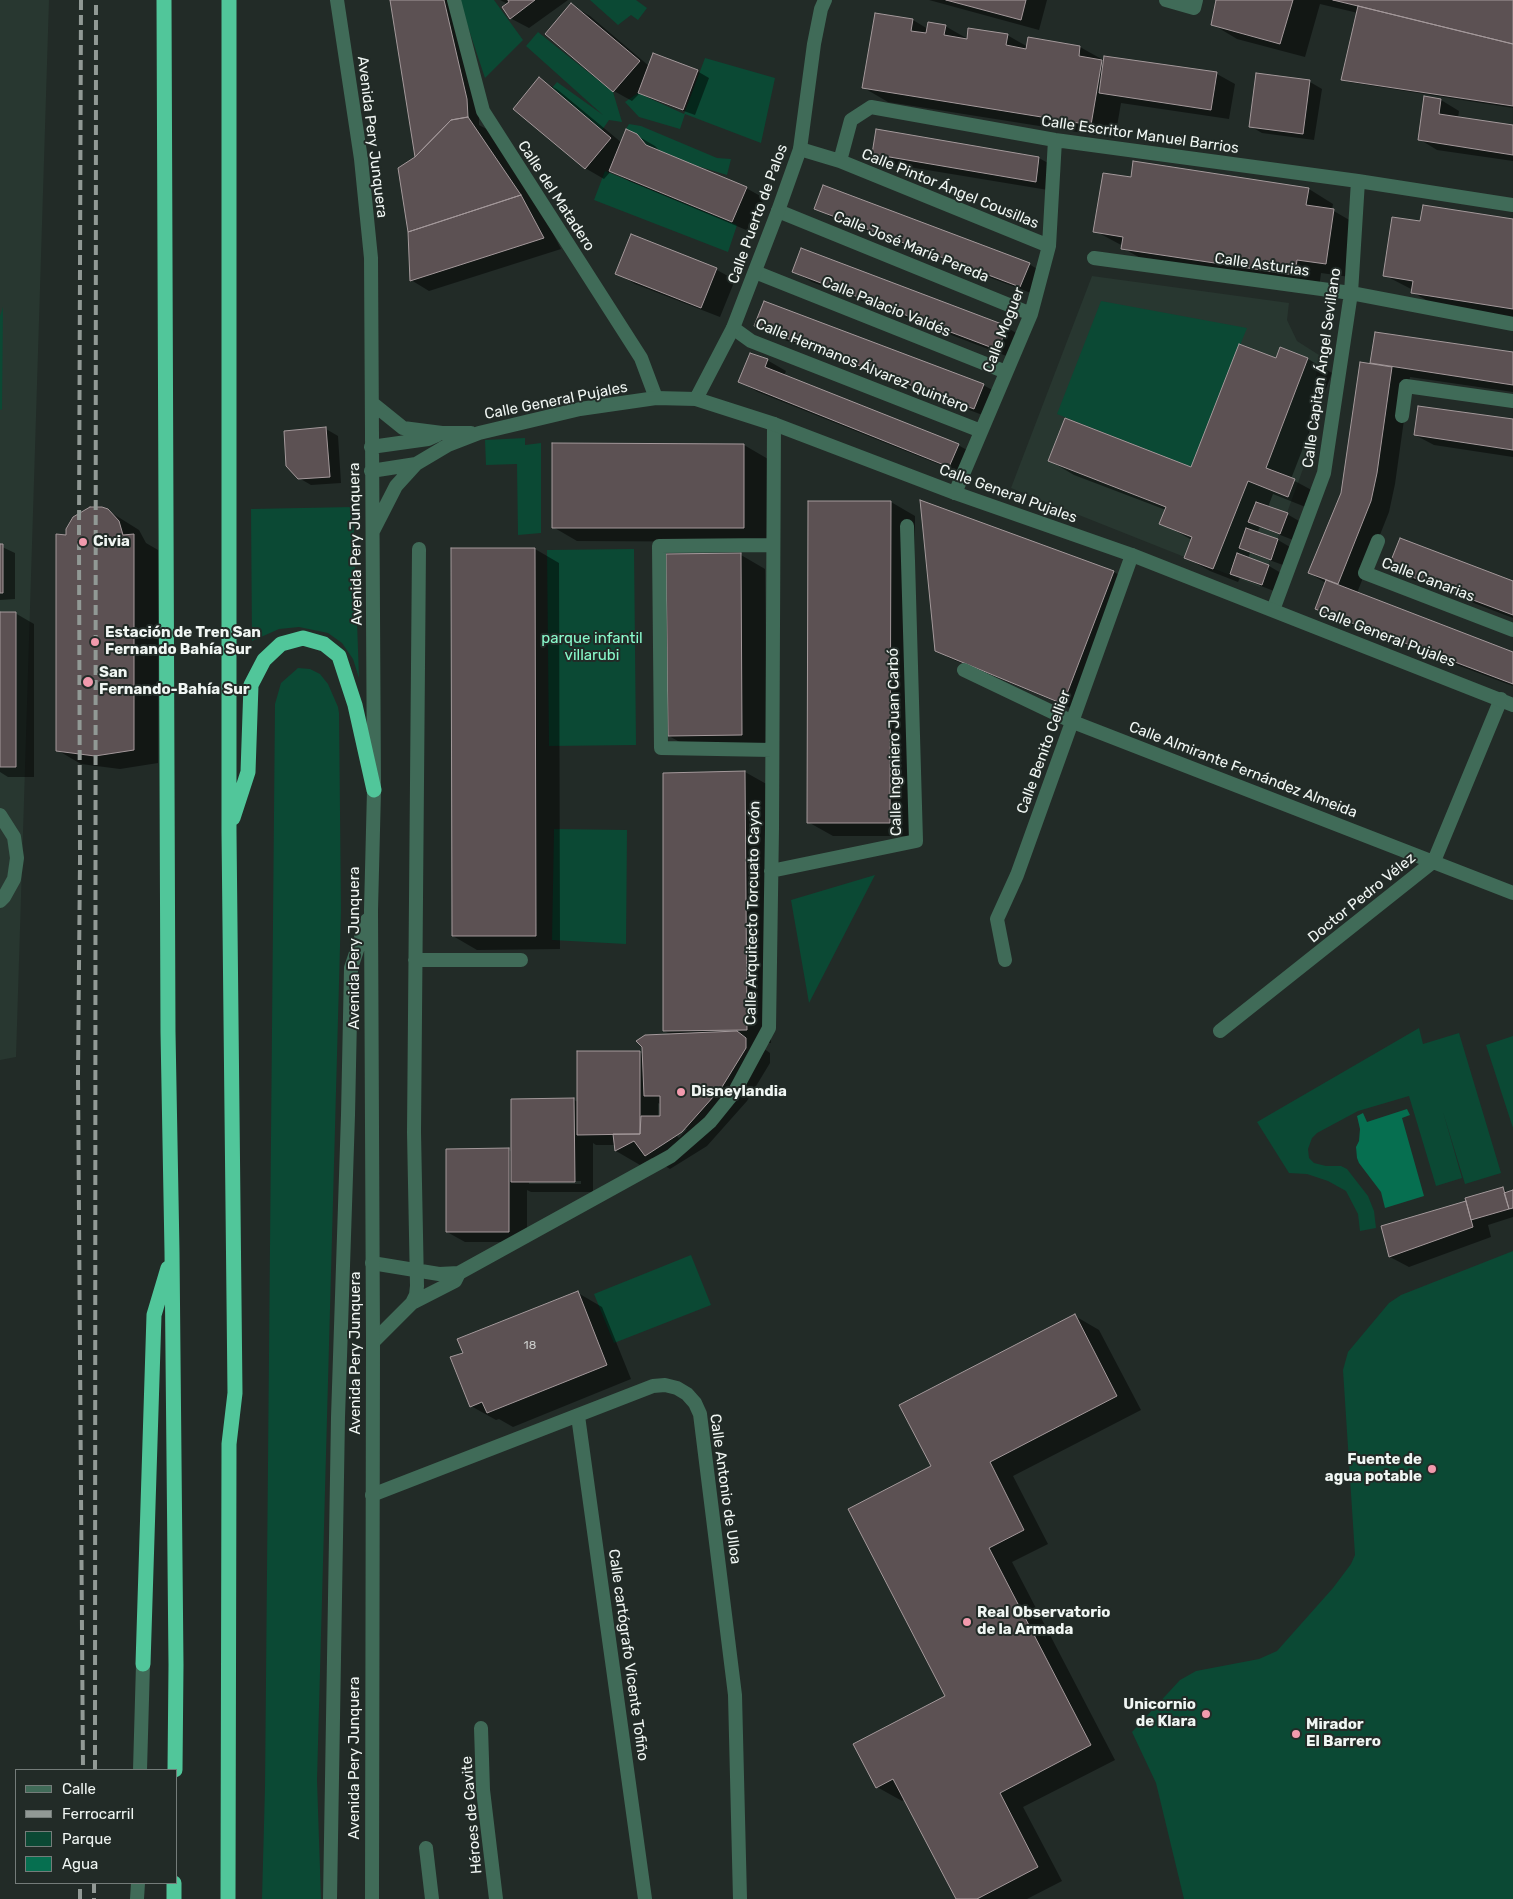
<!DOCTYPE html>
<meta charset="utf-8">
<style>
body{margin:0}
#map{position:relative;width:1513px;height:1899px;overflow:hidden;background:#222b27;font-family:Rubik,sans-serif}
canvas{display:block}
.legend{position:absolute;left:15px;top:1769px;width:162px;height:115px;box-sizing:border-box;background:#222b27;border:1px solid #747c79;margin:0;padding:6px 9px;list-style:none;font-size:15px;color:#f0f6f3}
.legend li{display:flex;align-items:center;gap:10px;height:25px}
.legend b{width:25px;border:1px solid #747c79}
</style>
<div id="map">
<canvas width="1513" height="1899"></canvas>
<ul class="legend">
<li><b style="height:6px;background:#406b58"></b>Calle</li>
<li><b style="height:6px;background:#919995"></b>Ferrocarril</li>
<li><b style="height:14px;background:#0b4934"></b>Parque</li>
<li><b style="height:14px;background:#066f50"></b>Agua</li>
</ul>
</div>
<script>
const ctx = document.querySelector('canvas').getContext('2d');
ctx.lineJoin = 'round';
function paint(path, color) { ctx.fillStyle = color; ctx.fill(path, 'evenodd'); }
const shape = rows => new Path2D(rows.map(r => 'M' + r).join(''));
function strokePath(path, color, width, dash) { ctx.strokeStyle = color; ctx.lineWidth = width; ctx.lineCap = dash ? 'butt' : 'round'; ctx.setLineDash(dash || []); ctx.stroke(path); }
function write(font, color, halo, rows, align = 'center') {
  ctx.font = font + ' Rubik,sans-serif'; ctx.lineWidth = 4; ctx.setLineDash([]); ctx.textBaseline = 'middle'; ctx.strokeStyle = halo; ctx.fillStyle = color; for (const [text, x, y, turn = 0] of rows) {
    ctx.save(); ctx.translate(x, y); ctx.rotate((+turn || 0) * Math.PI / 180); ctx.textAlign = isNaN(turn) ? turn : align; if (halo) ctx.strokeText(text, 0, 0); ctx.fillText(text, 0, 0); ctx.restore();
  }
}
paint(shape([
 [0,0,49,0,16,1057,0,1060],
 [1092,276,1289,303,1287,320,1297,341,1319,355,1303,469,1260,587,1011,488]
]), '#283730');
paint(shape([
 [459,0,494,0,523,40,485,78],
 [590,0,636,0,647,8,638,20,631,15,618,25],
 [538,32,613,92,622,122,609,120,602,130,552,88,557,82,603,115,526,46],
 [705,58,775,78,761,143,685,114,680,129,639,117,625,102,638,93,684,114],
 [629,124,641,126,717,158,731,159,727,175,694,165,646,145,637,134,626,129],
 [605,171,737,225,728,252,594,200],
 [1101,301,1247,328,1191,467,1057,414],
 [3,307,2,410,0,409,0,316],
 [525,438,525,445,541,443,541,533,518,535,517,464,486,465,485,440],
 [353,507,359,678,353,659,342,643,328,633,299,627,279,629,252,641,251,509],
 [634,549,636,745,549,746,547,550],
 [298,668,310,669,320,674,328,684,338,707,339,713,341,910,317,1780,321,1899,262,1899,265,1787,275,704,281,683],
 [554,829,627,830,626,944,552,940],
 [875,875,809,1003,791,900],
 [1419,1028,1423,1044,1459,1033,1501,1173,1465,1184,1443,1112,1462,1178,1436,1186,1409,1096,1358,1111,1317,1133,1312,1138,1308,1149,1309,1158,1314,1163,1326,1166,1341,1166,1347,1169,1368,1196,1374,1211,1376,1228,1360,1231,1358,1214,1346,1191,1328,1181,1307,1174,1289,1173,1257,1122],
 [1513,1036,1513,1128,1486,1045],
 [1513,1251,1513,1899,1184,1899,1156,1783,1132,1732,1180,1680,1196,1671,1259,1659,1277,1651,1333,1588,1351,1564,1355,1555,1343,1370,1348,1352,1389,1303,1401,1295],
 [691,1255,711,1305,614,1343,594,1294]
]), '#0b4934');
paint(shape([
 [1407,1109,1410,1115,1402,1118,1424,1196,1385,1208,1381,1192,1359,1163,1357,1158,1356,1147,1359,1141,1360,1129,1357,1116,1363,1113,1367,1122]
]), '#066f50');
paint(shape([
 [391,0,455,0,479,107,479,125,492,132,541,210,561,249,429,291,411,280,417,158],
 [500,0,568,0,529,28,510,18,508,4],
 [929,0,1047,0,1039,30],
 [1218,0,1513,0,1513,108,1348,82,1342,79,1358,13,1320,4,1305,57,1237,39,1212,24],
 [571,5,590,16,649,66,697,71,709,78,695,115,651,99,640,93,632,101,614,91,547,34],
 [876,14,913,20,928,29,945,26,968,39,1007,35,1028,47,1029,39,1080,47,1105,61,1217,74,1235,84,1229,119,1121,103,1115,138,888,102,864,88],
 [539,79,558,90,622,143,636,135,655,146,661,152,746,188,764,198,751,232,629,181,611,171,604,179,585,168],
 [1310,82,1322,89,1314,140,1262,133,1250,126],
 [1441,100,1459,111,1458,118,1513,126,1513,161,1437,150,1419,139],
 [873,154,1039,158,1057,168,1054,191,891,164],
 [1132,179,1309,189,1333,204,1332,210,1358,225,1350,277,1321,273,1319,289,1147,262,1123,248,1123,246,1095,231],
 [816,208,1029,264,1047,275,1039,296,834,219],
 [1513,220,1513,318,1437,306,1412,292,1413,290,1384,275,1421,223],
 [632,236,717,270,735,280,720,317,635,284,617,273],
 [802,250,1006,327,1025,338,1017,360,812,282,794,272],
 [756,326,983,385,1002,395,993,419,774,336],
 [1376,333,1513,354,1513,392,1410,377,1395,484,1389,512,1357,593,1513,653,1513,686,1335,619,1317,608,1326,583,1309,573,1342,493,1371,365],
 [1281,349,1308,359,1332,373,1291,479,1319,494,1313,510,1273,494,1268,507,1287,514,1299,521,1293,540,1260,527,1257,533,1278,540,1290,547,1283,565,1250,553,1248,558,1269,566,1281,573,1274,591,1240,578,1238,582,1210,571,1185,557,1192,540,1161,523,1166,510,1074,475,1050,461,1192,469,1277,360],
 [767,360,786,371,784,376,958,445,976,455,968,476,758,392,740,382],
 [1513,421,1513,457,1434,445,1415,435],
 [326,429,338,436,341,483,311,485,299,478,285,432],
 [744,445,768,459,768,542,577,541,553,527],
 [891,502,915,516,914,836,833,836,808,822],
 [921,502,1114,572,1126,579,1076,710,949,658,937,650],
 [107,510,139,530,146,543,158,550,158,763,120,769,81,764,57,750,67,536],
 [0,546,15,553,15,599,0,600],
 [535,549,559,563,560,949,477,950,453,936],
 [741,555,765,569,767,749,694,750,669,736],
 [1390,567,1513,582,1513,618,1408,578],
 [0,613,15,613,34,624,34,777,8,777,0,772],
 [745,772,770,786,771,1043,756,1043,770,1053,770,1063,747,1101,707,1146,670,1169,652,1158,640,1165,616,1151,616,1145,596,1145,593,1143,593,1192,531,1192,527,1190,527,1242,465,1242,447,1232,509,1150,512,1152,512,1100,574,1100,578,1102,639,1052,643,1054,670,1034,664,1031,665,774],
 [658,1103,662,1105,662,1117,658,1117],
 [683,1129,687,1129,679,1138,677,1136],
 [529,1181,581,1181,581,1184,529,1184],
 [1502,1189,1509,1192,1513,1191,1513,1217,1488,1225,1491,1237,1409,1267,1390,1257,1383,1227,1467,1202],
 [578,1293,602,1307,631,1379,513,1427,499,1419,496,1420,471,1406,464,1353],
 [1075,1316,1099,1330,1141,1410,1013,1476,1048,1544,1012,1562,1115,1760,1023,1807,1062,1881,1027,1899,957,1899,905,1799,902,1801,877,1787,947,1697,932,1466]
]), '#0007');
const building = shape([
 [390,0,444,0,467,99,468,117,451,120,415,157,390,0],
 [508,0,535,0,510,19,502,7,509,2,508,0],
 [946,0,1026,0,1021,20,946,0],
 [1216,0,1293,0,1280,44,1211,25,1216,0],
 [1333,0,1513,0,1513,44,1358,6,1333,0],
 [571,3,640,61,613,92,545,34,571,3],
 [1358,6,1513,44,1513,106,1341,80,1358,6],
 [875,13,913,19,911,31,926,33,928,22,946,25,944,35,967,39,968,28,1008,34,1006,45,1026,49,1028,37,1080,46,1079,56,1102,60,1091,125,862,88,875,13],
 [653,53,698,70,683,110,638,93,653,53],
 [1104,56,1217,72,1211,110,1099,93,1104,56],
 [1256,73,1310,80,1303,134,1249,127,1256,73],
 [539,77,611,138,585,169,513,109,539,77],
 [1424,96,1441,99,1439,114,1513,125,1513,155,1418,140,1424,96],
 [468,117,521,195,408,232,398,168,415,157,451,120,468,117],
 [626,129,637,134,646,145,747,187,732,222,609,171,626,129],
 [876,129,1039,157,1036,182,872,154,876,129],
 [1133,161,1309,188,1306,205,1334,209,1326,264,1297,260,1295,275,1121,249,1123,237,1093,232,1103,173,1131,177,1133,161],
 [823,185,1030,263,1020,287,814,209,823,185],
 [521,195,544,238,410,281,408,232,521,195],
 [1423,205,1513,219,1513,309,1411,293,1413,281,1383,276,1392,217,1420,221,1423,205],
 [631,234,717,268,701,308,615,274,631,234],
 [801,248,1007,326,998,350,792,272,801,248],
 [764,301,984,384,974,409,754,326,764,301],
 [1375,332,1513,352,1513,385,1370,363,1375,332],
 [1239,344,1276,358,1280,347,1308,358,1266,468,1295,479,1288,497,1248,481,1213,569,1184,558,1192,537,1159,524,1166,507,1048,461,1065,418,1191,467,1239,344],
 [750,353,768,359,765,367,959,444,949,467,738,382,750,353],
 [1360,362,1392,367,1377,473,1371,501,1338,584,1308,573,1341,493,1360,362],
 [1418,406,1513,419,1513,450,1414,435,1418,406],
 [326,427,330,477,298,479,286,466,284,431,326,427],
 [552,443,744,444,744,528,552,528,552,443],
 [920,500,1114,571,1063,704,935,651,920,500],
 [808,501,891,501,890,823,807,823,808,501],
 [1256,502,1288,513,1280,534,1248,522,1256,502],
 [90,507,102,507,108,509,119,521,123,535,134,534,134,750,95,756,56,751,56,534,66,535,66,529,73,517,90,507],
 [1246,528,1278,539,1271,560,1239,548,1246,528],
 [1400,538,1513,581,1513,615,1388,568,1400,538],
 [0,544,3,544,3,593,0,593,0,544],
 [451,548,535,548,536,936,452,936,451,548],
 [741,553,742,735,668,736,666,554,741,553],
 [1237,553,1269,565,1262,585,1230,574,1237,553],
 [1326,580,1513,652,1513,684,1315,609,1326,580],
 [0,612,16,612,16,767,0,767,0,612],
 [745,771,747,1030,663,1031,663,773,745,771],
 [737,1031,746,1038,746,1048,722,1087,682,1132,645,1156,634,1141,615,1151,613,1134,640,1134,641,1116,660,1116,660,1096,644,1096,642,1047,636,1041,645,1035,737,1031],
 [577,1051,640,1051,640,1134,577,1135,577,1051],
 [574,1098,575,1182,511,1182,511,1099,574,1098],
 [509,1148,509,1232,446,1232,446,1149,509,1148],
 [1503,1187,1509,1209,1471,1220,1465,1198,1503,1187],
 [1513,1190,1513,1208,1509,1209,1504,1193,1513,1190],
 [1466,1201,1473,1227,1389,1257,1381,1226,1466,1201],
 [578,1291,607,1365,487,1413,482,1402,470,1407,450,1357,463,1353,457,1339,578,1291],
 [1075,1314,1117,1396,990,1462,1024,1530,989,1548,1091,1745,1000,1793,1038,1867,977,1899,956,1899,893,1779,876,1788,853,1744,945,1696,848,1509,931,1466,899,1405,1075,1314]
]);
paint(building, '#5c5153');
strokePath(building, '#a4999b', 1);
strokePath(shape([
 [454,0,483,111,641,358,656,398],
 [1166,0,1194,8,1196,0],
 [800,149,840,161,851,120,871,107,1055,140,1358,181,1513,205],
 [840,161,1049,246],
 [778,211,1031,314],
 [1094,258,1351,293,1513,324],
 [755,272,1006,372],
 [733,328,751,341,981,431],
 [1402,416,1406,386,1513,401],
 [955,493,1031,314,1049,246,1055,140],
 [1378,541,1365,573,1513,630],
 [1273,610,1324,473,1351,293,1358,181],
 [964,670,1073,722,1513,893],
 [772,750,661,748,659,546,773,545],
 [771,871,916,841,907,526],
 [415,960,521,960],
 [1005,960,997,919,1017,875,1132,555],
 [1220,1031,1434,861,1501,699],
 [372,1263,439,1274,459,1273,671,1156,710,1122,735,1091,769,1028,772,829,774,424],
 [412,1303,416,1295,417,1286,414,1132,419,549],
 [373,1342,412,1303,455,1281,459,1273],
 [578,1416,645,1899],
 [372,1495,653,1386,665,1385,677,1388,687,1394,695,1403,700,1414,735,1695,740,1899],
 [481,1728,483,1790,496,1899],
 [426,1848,432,1899]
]), '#406b58', 14);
strokePath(shape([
 [337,0,361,159,371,258,374,790,371,910,373,1342,372,1899],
 [696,399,733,328,778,211,800,149,814,44,821,9,825,0],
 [372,403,403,428,442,433,471,433],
 [371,447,428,439,437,435],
 [371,471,416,464,448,445,479,433,580,409,656,398,696,399,774,424,955,493,1132,555,1513,705],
 [373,531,396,486,416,464],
 [0,815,14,837,17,858,14,879,4,897,0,901],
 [140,1770,143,1664],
 [137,1899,138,1883],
 [330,1899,338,1417,348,1115,351,968,367,920]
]), '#406b58', 14);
strokePath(shape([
 [164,0,168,1032,172,1252,176,1665,175,1770],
 [233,818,248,772,251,685,264,660,281,644,303,638,324,644,339,656,355,705,374,790],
 [143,1664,154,1315,168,1268],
 [174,1899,174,1883],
 [228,1899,229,1444,235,1393,229,832,229,0]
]), '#51c69a', 15);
strokePath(shape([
 [81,0,79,537,80,860,78,1074,83,1770],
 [95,1770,96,0],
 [94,1883,94,1899],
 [80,1899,80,1883]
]), '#919995', 4, [10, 5]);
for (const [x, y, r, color] of [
 [83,542,5,"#f29aad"],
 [95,642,5,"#f29aad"],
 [88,682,6,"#f29aad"],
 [681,1092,5,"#f29aad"],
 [1432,1469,5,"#f29aad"],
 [967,1622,5,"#f29aad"],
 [1206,1714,5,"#f29aad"],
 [1296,1734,5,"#f29aad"]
]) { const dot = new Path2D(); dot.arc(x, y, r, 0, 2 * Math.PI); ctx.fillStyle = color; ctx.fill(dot); strokePath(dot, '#222b27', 2); }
write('12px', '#cbcdcb', null, [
 ["18",530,1346]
]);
write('15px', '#f0f6f3', '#222b27', [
 ["Calle Escritor Manuel Barrios",1140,135,8],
 ["Avenida Pery Junquera",372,137,83],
 ["Calle Pintor Ángel Cousillas",950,189,22],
 ["Calle del Matadero",556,196,57],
 ["Calle Puerto de Palos",758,214,-70],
 ["Calle José María Pereda",911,247,22],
 ["Calle Asturias",1262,265,8],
 ["Calle Palacio Valdés",886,307,22],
 ["Calle Moguer",1004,330,-69],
 ["Calle Hermanos Álvarez Quintero",862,366,22],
 ["Calle Capitan Ángel Sevillano",1322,368,-82],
 ["Calle General Pujales",556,401,-11],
 ["Calle General Pujales",1008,494,20],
 ["Avenida Pery Junquera",356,544,-91],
 ["Calle Canarias",1428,580,21],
 ["Calle General Pujales",1387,637,21],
 ["Calle Ingeniero Juan Carbó",895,742,-91],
 ["Calle Benito Cellier",1044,752,-70],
 ["Calle Almirante Fernández Almeida",1243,770,21],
 ["Doctor Pedro Vélez",1362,898,-39],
 ["Calle Arquitecto Torcuato Cayón",753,913,-89],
 ["Avenida Pery Junquera",355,948,-90],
 ["Avenida Pery Junquera",356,1353,-90],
 ["Calle Antonio de Ulloa",725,1489,82],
 ["Calle cartógrafo Vicente Tofiño",628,1655,82],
 ["Avenida Pery Junquera",355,1758,-90],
 ["Héroes de Cavite",472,1815,-95]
]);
write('bold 15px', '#f0f6f3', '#222b27', [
 ["Civia",93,542],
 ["Estación de Tren San",105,633],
 ["Fernando Bahía Sur",105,650],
 ["San",99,673],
 ["Fernando-Bahía Sur",99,690],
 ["Disneylandia",691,1092],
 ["Fuente de",1422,1460,"right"],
 ["agua potable",1422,1477,"right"],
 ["Real Observatorio",977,1613],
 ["de la Armada",977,1630],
 ["Unicornio",1196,1705,"right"],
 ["de Klara",1196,1722,"right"],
 ["Mirador",1306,1725],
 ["El Barrero",1306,1742]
], 'left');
write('15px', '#89facc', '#222b27', [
 ["parque infantil",592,639],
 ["villarubi",592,656]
]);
</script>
